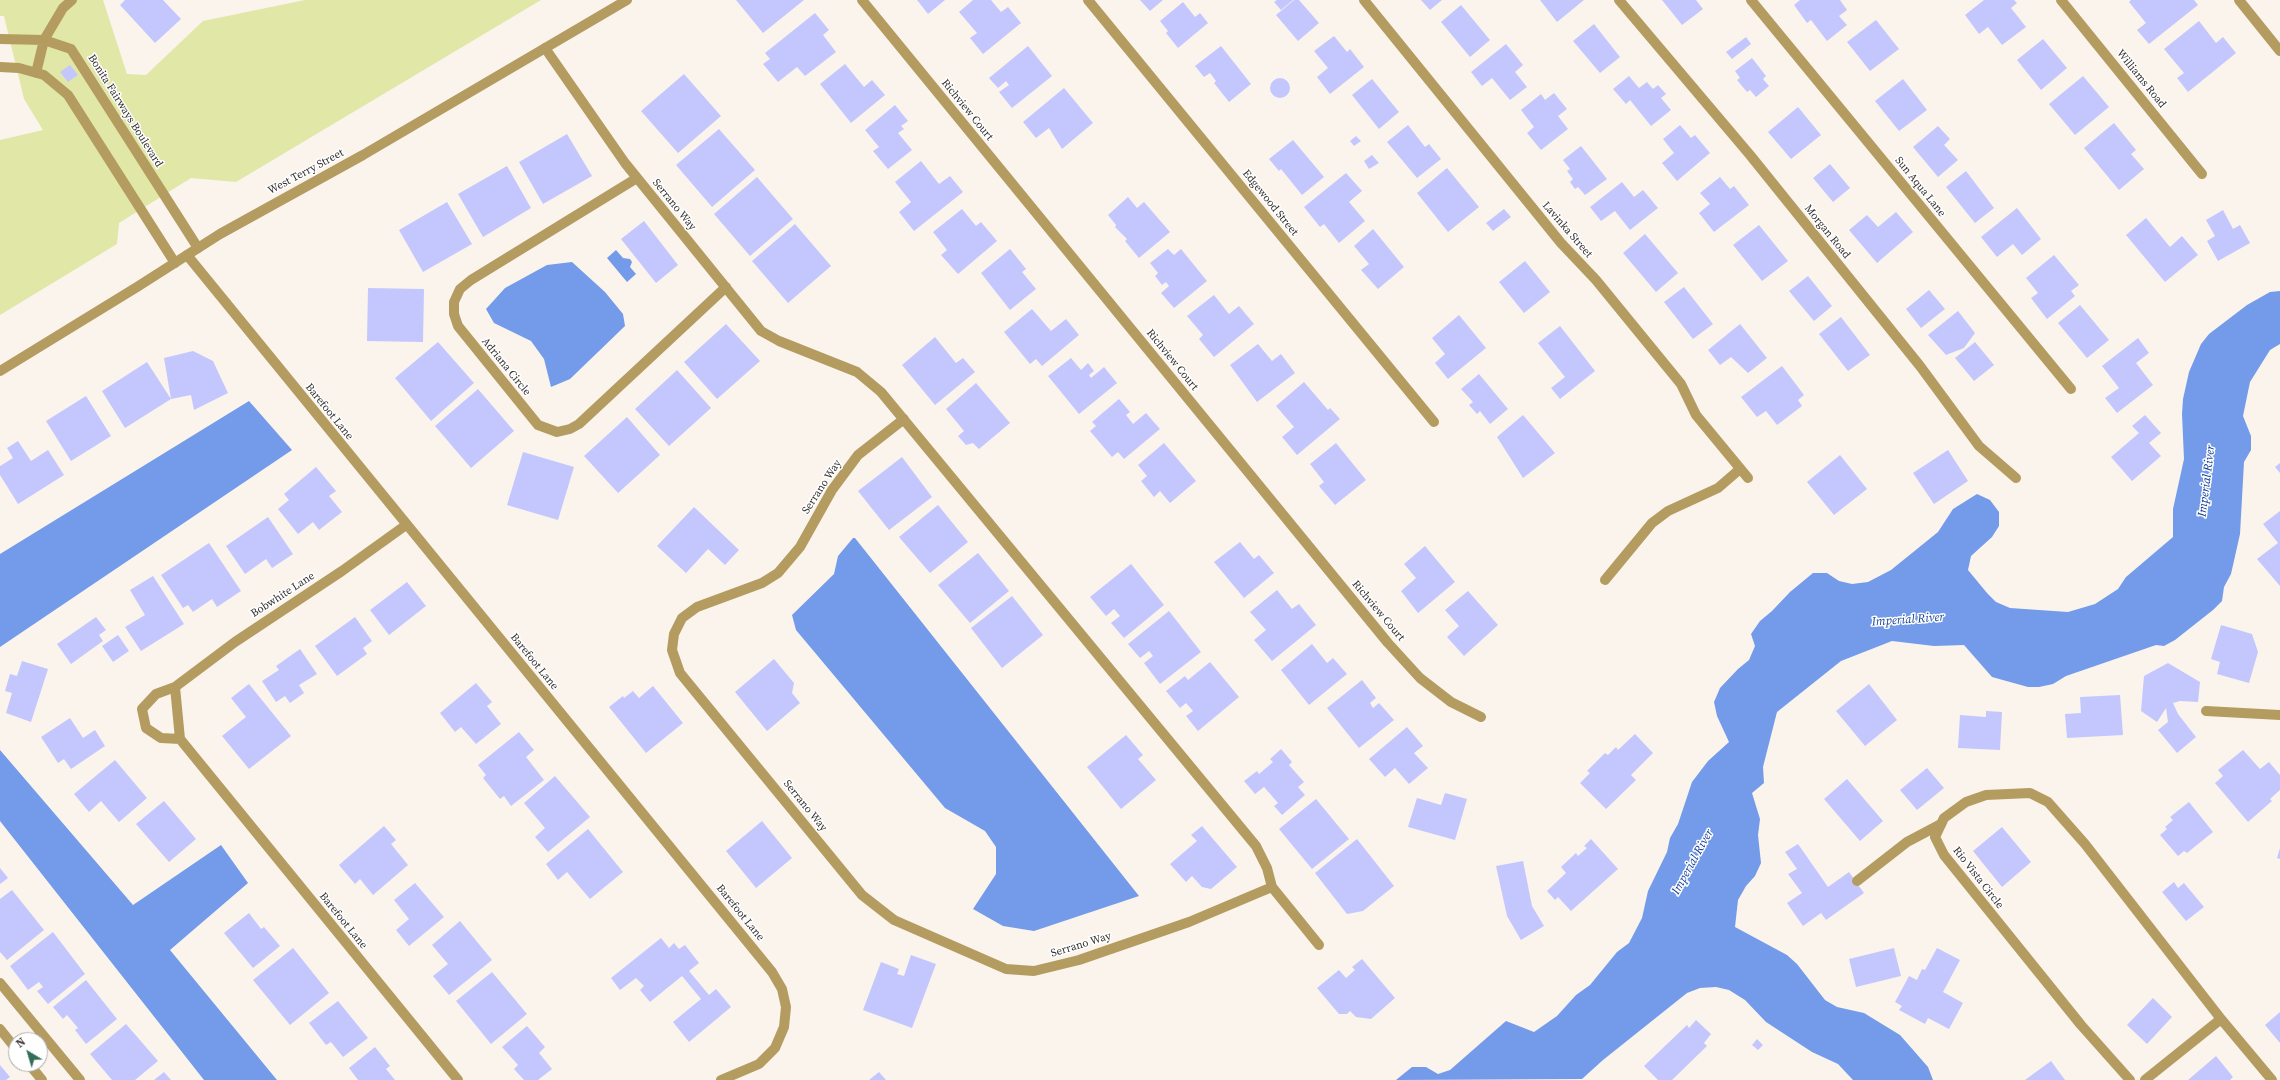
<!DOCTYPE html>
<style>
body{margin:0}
#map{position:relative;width:2280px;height:1080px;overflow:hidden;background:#faf4ed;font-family:"Source Serif 4",serif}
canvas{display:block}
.north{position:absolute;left:8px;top:1032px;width:40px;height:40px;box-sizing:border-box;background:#fff;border:1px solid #aeadac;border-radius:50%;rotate:322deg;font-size:11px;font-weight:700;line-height:16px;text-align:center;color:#34312f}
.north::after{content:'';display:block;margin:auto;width:14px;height:18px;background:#336d57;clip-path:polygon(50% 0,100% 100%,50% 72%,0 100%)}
</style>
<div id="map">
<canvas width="2280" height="1080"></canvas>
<div class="north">N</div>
</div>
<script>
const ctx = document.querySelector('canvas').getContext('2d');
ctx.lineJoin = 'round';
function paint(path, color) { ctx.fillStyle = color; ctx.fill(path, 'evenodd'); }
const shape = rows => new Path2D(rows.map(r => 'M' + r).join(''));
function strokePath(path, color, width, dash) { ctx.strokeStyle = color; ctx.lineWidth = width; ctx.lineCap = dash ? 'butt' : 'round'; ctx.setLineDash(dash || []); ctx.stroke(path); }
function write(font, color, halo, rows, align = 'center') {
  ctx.font = font + ' "Source Serif 4",serif'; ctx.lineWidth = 3; ctx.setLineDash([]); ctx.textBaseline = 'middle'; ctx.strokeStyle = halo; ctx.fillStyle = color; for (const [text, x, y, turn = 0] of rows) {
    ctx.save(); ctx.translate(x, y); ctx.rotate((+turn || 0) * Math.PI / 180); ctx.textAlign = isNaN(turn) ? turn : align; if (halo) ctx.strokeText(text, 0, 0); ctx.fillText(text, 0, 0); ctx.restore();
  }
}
paint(shape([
 [0,0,103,0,127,74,146,75,203,21,305,0,541,0,236,182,191,178,119,223,117,244,0,315,0,140,43,130,24,99,4,16,0,16]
]), '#e1e7a6');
paint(shape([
 [616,250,623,258,630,259,632,262,630,267,636,274,627,282,607,258],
 [572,262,605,292,623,314,625,326,570,379,551,387,544,359,531,341,494,323,486,309,505,288,547,265],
 [2280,291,2280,344,2270,350,2250,382,2243,416,2251,436,2251,450,2244,462,2240,534,2231,574,2224,587,2222,601,2213,610,2175,640,2164,646,2156,645,2066,676,2053,684,2039,687,2028,687,1992,677,1964,645,1934,646,1892,641,1841,661,1777,712,1763,767,1764,783,1752,793,1760,819,1758,835,1761,863,1755,876,1746,886,1738,900,1735,927,1787,955,1797,964,1825,1000,1837,1007,1864,1013,1900,1035,1928,1067,1933,1080,1853,1080,1838,1064,1812,1052,1766,1022,1745,1000,1729,990,1716,987,1700,988,1687,993,1603,1060,1582,1079,1396,1080,1412,1067,1426,1067,1438,1074,1450,1070,1506,1021,1534,1032,1557,1016,1576,995,1590,985,1617,952,1629,943,1642,918,1648,891,1667,852,1670,838,1678,824,1692,782,1708,761,1729,742,1717,716,1714,702,1720,688,1738,669,1749,660,1755,646,1751,634,1760,621,1772,611,1790,592,1813,573,1827,573,1839,581,1852,584,1868,582,1891,570,1938,532,1953,509,1977,494,1990,500,1999,512,1999,526,1992,537,1971,556,1968,570,1987,593,1996,602,2010,608,2068,612,2095,604,2118,589,2126,577,2173,537,2173,509,2184,459,2182,414,2183,399,2189,372,2201,344,2209,334,2247,305,2270,292],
 [249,401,292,450,0,647,0,554],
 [853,538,855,538,1139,896,1034,931,1003,926,973,909,996,874,996,847,985,831,945,808,796,630,792,615,834,574,838,556],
 [0,750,133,905,221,845,248,883,170,950,277,1080,204,1080,0,821]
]), '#739bea');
paint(shape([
 [125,0,163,0,181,19,155,43,120,5],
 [736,0,804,0,763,33],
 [917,0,945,0,928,14],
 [973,0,991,0,1001,12,1008,7,1021,23,983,54,970,38,977,33,959,12],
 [1140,0,1163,0,1150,11],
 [1277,0,1293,0,1281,10,1274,2],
 [1294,0,1299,0,1319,23,1298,41,1276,15],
 [1421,0,1442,0,1430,10],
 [1540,0,1584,0,1557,22],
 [1662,0,1696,0,1703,9,1682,25],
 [1800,0,1840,0,1847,10,1839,16,1847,25,1827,41,1811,20,1807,23,1794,5],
 [1984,0,2014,0,2017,3,2011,8,2026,27,2002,45,1988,27,1979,34,1965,15],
 [2131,0,2194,0,2198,5,2149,44,2137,30,2146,23,2129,2],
 [1183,2,1195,17,1200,13,1208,23,1178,48,1166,33,1168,31,1160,21],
 [1461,5,1490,40,1470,57,1441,22],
 [815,13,829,30,823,35,836,52,805,76,797,67,778,82,763,64,770,59,765,53],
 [1876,20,1899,49,1870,71,1847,42],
 [2199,21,2216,43,2223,37,2236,53,2188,92,2177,78,2184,73,2164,49],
 [1594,24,1620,57,1600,73,1573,41],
 [1334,36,1347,52,1350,49,1364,67,1330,94,1317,77,1328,68,1314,51],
 [1746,37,1751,44,1732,59,1726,52],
 [2043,39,2067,68,2041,90,2017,60],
 [1506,44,1523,65,1515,72,1527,87,1510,100,1492,78,1482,86,1471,72],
 [1028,46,1052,76,1012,108,999,92,1009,85,1006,81,998,88,989,78],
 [1221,46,1251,84,1229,102,1214,83,1216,81,1210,73,1204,77,1195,66],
 [1752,58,1766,76,1763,79,1769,86,1756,97,1750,90,1747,92,1737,80,1740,78,1735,71],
 [845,64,864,87,872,80,885,95,851,123,820,84],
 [70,65,78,75,68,82,60,72],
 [684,74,721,116,678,153,641,111],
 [1629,76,1639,88,1647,82,1653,89,1658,85,1666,94,1661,98,1671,110,1651,126,1630,100,1626,104,1613,89],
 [2083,76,2109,107,2075,135,2049,104],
 '1270 88a10 10 0 1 1 20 0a10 10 0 1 1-20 0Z',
 [1372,79,1399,112,1379,129,1352,95],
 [1903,79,1927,110,1899,131,1875,101],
 [1064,88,1093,123,1062,149,1049,128,1036,138,1023,122],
 [1554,93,1567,109,1558,116,1568,129,1541,150,1527,133,1534,127,1521,110,1541,94,1545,100],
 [895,105,908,121,901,126,904,129,898,133,912,150,888,169,873,151,879,147,865,130],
 [1798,107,1821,135,1791,159,1768,132],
 [2114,123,2136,150,2131,154,2144,169,2119,190,2084,148],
 [1408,125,1425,147,1429,144,1441,159,1417,178,1387,142],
 [1680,125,1691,138,1695,135,1710,153,1677,181,1662,163,1674,153,1663,139],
 [1938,126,1950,139,1944,145,1958,160,1938,177,1913,147],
 [719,129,755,170,712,207,676,165],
 [567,134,592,176,543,204,519,162],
 [1356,136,1361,141,1354,146,1350,141],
 [1293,140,1324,177,1302,195,1281,169,1279,171,1269,159],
 [1581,146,1607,179,1585,195,1578,187,1575,189,1570,182,1573,179,1567,171,1570,169,1563,160],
 [1372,155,1379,163,1369,169,1364,161],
 [921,161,939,184,950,176,963,192,914,231,899,212,911,202,895,182],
 [1830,164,1850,188,1833,202,1813,178],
 [507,166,531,208,483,237,458,194],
 [1447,168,1479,207,1448,232,1417,193],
 [1966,171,1994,208,1975,223,1946,187],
 [1346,173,1362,191,1349,202,1365,221,1339,243,1324,224,1320,227,1304,207],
 [757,177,793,219,750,256,714,214],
 [1720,177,1730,189,1734,186,1749,205,1714,232,1699,213,1710,204,1700,193],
 [1622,182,1634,197,1643,190,1658,208,1630,230,1615,211,1601,221,1590,207],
 [1128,197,1137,208,1144,202,1170,232,1139,258,1125,241,1127,239,1115,227,1116,225,1108,215],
 [447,202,472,244,423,272,399,230],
 [2017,208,2041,239,2022,255,2013,244,1997,257,1981,237],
 [962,209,976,226,981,222,997,241,958,274,941,255,947,250,933,232],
 [1504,209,1511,217,1493,231,1486,223],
 [2223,210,2233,229,2240,225,2250,243,2218,261,2207,241,2215,236,2206,220],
 [1896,212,1913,232,1877,263,1849,230,1867,215,1878,227],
 [2146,218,2170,247,2182,236,2198,255,2165,282,2126,235],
 [644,221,678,265,656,283,621,239],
 [795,224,831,266,788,303,752,261],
 [1759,225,1788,261,1762,281,1733,245],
 [1373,229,1404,267,1378,289,1361,270,1369,264,1354,246],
 [1645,234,1678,273,1656,292,1623,253],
 [1010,249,1026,269,1022,272,1036,289,1010,310,981,273],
 [1168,249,1174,255,1181,249,1207,281,1174,308,1161,293,1169,286,1166,282,1162,285,1155,276,1158,273,1150,263],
 [2054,255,2079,285,2071,291,2075,296,2047,319,2031,298,2038,293,2026,278],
 [1525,261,1550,292,1524,313,1499,282],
 [1808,276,1832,306,1814,321,1789,291],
 [1684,287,1713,324,1693,339,1664,302],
 [368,288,424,289,423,342,367,341],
 [1929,290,1945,309,1921,328,1906,309],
 [1214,295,1229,314,1239,306,1254,324,1214,357,1199,339,1203,335,1187,316],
 [2080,305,2109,340,2087,358,2058,323],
 [1032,309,1051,331,1066,319,1079,335,1042,366,1036,359,1030,364,1004,332],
 [1958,311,1975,333,1964,348,1946,355,1928,335],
 [1459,315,1486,348,1448,379,1435,363,1445,354,1432,338],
 [1841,317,1870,355,1848,371,1819,334],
 [726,324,760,361,717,399,684,362],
 [1740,324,1767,358,1748,373,1731,357,1720,365,1708,350],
 [1560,326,1595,371,1560,399,1551,388,1565,377,1538,343],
 [935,337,956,363,963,358,975,372,935,405,902,365],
 [2138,338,2149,353,2136,363,2153,385,2117,413,2105,398,2119,388,2102,366],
 [438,342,474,383,431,421,395,378],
 [1975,342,1994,365,1974,381,1955,358],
 [1258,344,1272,361,1281,354,1295,373,1257,402,1230,365],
 [193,351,213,361,228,393,194,410,191,395,171,399,164,358],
 [1071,358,1081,370,1088,363,1094,371,1089,375,1091,378,1104,367,1117,383,1079,414,1048,376],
 [147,362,171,399,125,428,102,391],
 [1782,366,1804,395,1798,400,1802,406,1777,425,1766,411,1757,417,1741,397],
 [677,370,711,408,669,446,635,409],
 [1479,374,1508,409,1490,424,1480,411,1477,414,1469,405,1473,402,1461,389],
 [1304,382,1328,410,1330,408,1340,419,1297,455,1282,437,1294,427,1276,406],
 [976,383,1010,423,979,449,973,443,966,445,958,436,964,431,946,409],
 [478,389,514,431,471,468,435,426],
 [86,396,111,436,71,461,46,421],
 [1119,399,1130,412,1126,415,1133,424,1146,413,1160,429,1124,459,1118,452,1112,457,1090,431,1096,426,1092,422],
 [1523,415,1555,453,1523,478,1497,437],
 [2145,415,2161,433,2149,443,2161,456,2132,481,2111,457,2139,433,2132,426],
 [627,417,660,455,618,493,584,456],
 [18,441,31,461,48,450,64,475,18,504,0,475,0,466,13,458,7,448],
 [1164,443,1196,481,1170,503,1160,491,1154,497,1141,481,1147,476,1138,465],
 [1336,443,1366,480,1335,505,1319,486,1324,482,1310,464],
 [1948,450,1968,481,1934,504,1913,473],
 [523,452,574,467,558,520,507,505],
 [1840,455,1867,489,1834,515,1807,482],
 [902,457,932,497,889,530,858,491],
 [2280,463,2280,473,2275,467],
 [316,467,336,491,329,496,342,512,319,530,313,522,298,534,278,509,289,500,284,494],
 [938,505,968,542,930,573,899,537],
 [694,507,739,550,725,565,708,549,686,573,657,546],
 [2280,511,2280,586,2257,559,2278,543,2263,524],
 [268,517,293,554,272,568,266,559,245,574,226,546],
 [1240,542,1254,559,1259,555,1274,573,1244,598,1214,562],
 [209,543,241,591,217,607,212,599,193,612,188,605,183,608,161,575],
 [1425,546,1455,582,1418,613,1401,591,1416,578,1404,564],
 [978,553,1009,591,970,623,938,585],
 [1131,564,1164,605,1124,638,1111,623,1120,616,1114,609,1106,616,1090,597],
 [153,576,184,624,141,651,125,627,145,615,130,590],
 [407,582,426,606,389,635,370,610],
 [1277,590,1292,609,1299,604,1316,625,1272,661,1254,640,1266,630,1250,612],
 [1468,591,1498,625,1464,656,1447,637,1459,626,1445,610],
 [1012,596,1043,635,1002,668,971,628],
 [1169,611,1201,652,1160,684,1144,663,1153,656,1149,651,1140,658,1128,644],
 [96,617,106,630,99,635,103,641,71,664,57,644],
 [355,617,372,641,363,648,367,654,337,676,315,646],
 [2221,625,2252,634,2258,652,2249,683,2217,674,2220,662,2211,659],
 [118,635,129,651,113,662,102,646],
 [1312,644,1327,663,1333,658,1347,674,1309,705,1281,670],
 [300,649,317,674,299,685,304,693,290,703,285,696,276,702,262,681,279,670,276,666],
 [774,659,794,683,792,693,800,703,767,731,735,692],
 [22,661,48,669,31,722,6,713,12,693,5,691,10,674,17,676],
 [1210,662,1239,697,1198,731,1186,716,1193,711,1186,703,1180,708,1166,691,1185,676,1188,680],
 [2168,663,2200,682,2198,702,2180,701,2173,703,2178,714,2196,737,2177,753,2158,730,2168,722,2166,708,2157,722,2141,711,2144,676],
 [1362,680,1376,698,1370,703,1373,708,1379,703,1394,720,1359,748,1327,708],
 [476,683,492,702,487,706,501,724,476,744,461,727,455,732,440,713],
 [249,684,291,736,249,769,222,736,246,717,231,698],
 [1869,684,1897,720,1865,746,1836,711],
 [653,686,683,723,646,753,609,707,623,696,624,698,633,691,639,698],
 [2120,695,2123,735,2067,738,2065,714,2081,713,2080,697],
 [1986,711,2002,712,2000,750,1958,748,1960,715,1986,717],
 [70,718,83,738,95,730,105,746,71,769,64,759,58,763,41,737],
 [1407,727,1423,746,1414,753,1428,768,1409,784,1395,768,1385,777,1369,759],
 [519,732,534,750,526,757,544,780,511,806,504,796,500,799,483,778,486,775,478,765],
 [1635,734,1653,753,1631,775,1636,780,1606,809,1580,783,1590,773,1587,771,1605,753,1608,755,1616,747,1618,750],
 [1126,735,1143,755,1138,759,1156,780,1121,809,1087,767],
 [1281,749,1292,762,1289,765,1304,782,1298,787,1305,795,1282,815,1274,806,1278,803,1264,787,1255,794,1244,781,1257,771,1259,774,1273,762,1270,759],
 [2243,750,2260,769,2269,762,2280,775,2280,790,2270,799,2272,801,2248,822,2215,783,2223,776,2218,770],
 [115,760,147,798,119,822,101,801,89,812,74,794],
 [1927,768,1944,788,1917,810,1900,790],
 [555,776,590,817,548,852,535,837,545,828,524,803],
 [1847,779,1883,821,1860,841,1824,799],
 [1445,793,1467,799,1455,840,1408,827,1417,798,1441,805],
 [1316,799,1349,839,1312,869,1279,829],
 [164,801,196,839,169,862,136,824],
 [2189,802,2213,832,2187,853,2184,851,2178,856,2160,835,2167,829,2165,827,2173,820,2170,817],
 [762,821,792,858,756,888,726,851],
 [384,826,396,840,391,844,408,865,373,895,360,879,355,884,339,865],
 [1202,826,1237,867,1211,889,1202,887,1192,876,1186,882,1170,864,1197,841,1191,835],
 [2002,827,2031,862,2002,887,1973,851],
 [588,829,623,872,590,899,567,872,558,880,546,864],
 [1357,839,1394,886,1363,911,1347,914,1315,873],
 [1591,839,1618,869,1571,911,1558,897,1555,900,1547,891,1566,873,1561,867,1576,853,1578,856,1587,848,1584,846],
 [1798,844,1828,887,1849,872,1864,893,1826,920,1821,913,1803,926,1787,903,1802,893,1788,874,1797,869,1785,852],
 [2280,848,2280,859,2277,858],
 [1523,861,1532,906,1544,926,1521,940,1507,916,1496,866],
 [0,868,8,878,0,884],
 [2174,882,2178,888,2184,883,2204,907,2186,921,2162,892],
 [415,883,444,917,409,946,396,930,409,919,394,900],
 [12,890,44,930,7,960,0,952,0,899],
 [249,913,261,929,264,927,280,946,253,968,224,933],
 [460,921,492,960,449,995,433,976,448,964,432,945],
 [53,932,85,974,48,1004,37,991,43,987,39,982,28,990,10,966],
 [661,938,669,948,674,943,679,949,685,945,699,963,689,971,709,995,716,989,731,1007,689,1042,673,1022,701,999,682,976,650,1002,640,990,644,986,636,978,620,990,611,978],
 [293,948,329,993,290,1025,253,980],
 [1894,948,1901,976,1856,987,1849,959],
 [1937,948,1960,960,1943,992,1963,1003,1949,1029,1928,1018,1925,1024,1899,1010,1902,1006,1895,1002,1909,976,1917,980,1922,969,1925,970],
 [911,955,936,964,912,1028,863,1010,881,962,899,969,897,974,904,976],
 [1362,959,1395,998,1371,1019,1356,1017,1350,1011,1347,1014,1339,1014,1317,988,1339,970,1346,978,1355,970,1352,967],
 [492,972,527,1014,491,1044,456,1001],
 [86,980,117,1019,86,1044,75,1030,78,1028,67,1015,63,1019,53,1007],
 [2153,998,2172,1017,2147,1044,2127,1025],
 [338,1001,368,1038,343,1057,331,1042,326,1045,309,1023],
 [2280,1012,2280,1043,2265,1025],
 [1696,1020,1711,1034,1704,1043,1707,1046,1672,1080,1658,1080,1644,1066,1687,1025,1689,1028],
 [126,1024,158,1061,135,1080,112,1080,90,1054],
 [527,1026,545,1047,539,1053,552,1069,538,1080,524,1080,514,1069,518,1065,502,1047],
 [1757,1039,1763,1045,1758,1050,1752,1045],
 [375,1047,390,1066,386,1069,395,1080,358,1080,349,1068],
 [2216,1056,2233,1077,2230,1080,2188,1080],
 [2051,1061,2065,1080,2025,1080],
 [0,1065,10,1077,6,1080,0,1080],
 [164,1072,171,1080,154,1080],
 [879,1072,886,1080,869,1080]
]), '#c4c7fd');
strokePath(shape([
 [2206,711,2280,715],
 [1857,881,1907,842,1941,824]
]), '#b49c60', 10);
strokePath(shape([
 [862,0,1388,643,1420,678,1451,702,1481,717],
 [1088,0,1434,422],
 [1364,0,1561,243,1596,280,1681,384,1696,415,1748,478],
 [1619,0,1750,155,1920,366,1979,446,2016,478],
 [1751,0,2071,389],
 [2061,0,2202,174],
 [2239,0,2280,51],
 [0,39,44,40,71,49,198,248],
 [545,48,625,163,761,331,779,341,857,372,881,392,1256,846,1267,868,1272,887,1319,945],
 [0,67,19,68,44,75,68,95,175,263],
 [36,73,44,40,63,8,72,0],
 [637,178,471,280,460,289,454,302,454,314,458,326,538,425,557,432,570,429,579,424,726,287],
 [187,255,772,972,782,989,786,1007,784,1027,775,1048,759,1064,721,1080],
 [904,419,858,455,832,490,800,547,778,573,762,583,697,607,682,618,674,634,672,650,680,673,862,895,894,920,1006,969,1034,971,1079,960,1189,922,1272,887],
 [1605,580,1652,523,1668,511,1718,488,1740,469],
 [175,687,180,739],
 [180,739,458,1080],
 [180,739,161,738,146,728,142,709,156,694,175,687,235,642,342,571,406,525],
 [0,983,80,1080],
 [2221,1019,2272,1080],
 [0,1029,16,1049],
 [29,1064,42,1080],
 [2130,1080,2081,1025,1944,855,1935,837,1944,818,1966,802,1986,795,2030,793,2048,802,2085,844,2221,1019,2145,1080]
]), '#b49c60', 10);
strokePath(shape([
 [0,371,137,287,220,234,363,155,627,0]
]), '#b49c60', 10);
write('11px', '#34312f', '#fff', [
 ["Williams Road",2141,79,51],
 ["Richview Court",967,110,51],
 ["Bonita Fairways Boulevard",125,111,58],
 ["West Terry Street",306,172,-28],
 ["Sun Aqua Lane",1920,187,51],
 ["Edgewood Street",1270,203,51],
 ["Serrano Way",674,205,51],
 ["Lavinka Street",1567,230,49],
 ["Morgan Road",1827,232,51],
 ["Richview Court",1172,360,51],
 ["Adriana Circle",506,367,51],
 ["Barefoot Lane",329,412,51],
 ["Serrano Way",822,487,-57],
 ["Bobwhite Lane",283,595,-33],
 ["Richview Court",1378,611,50],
 ["Barefoot Lane",534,662,51],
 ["Serrano Way",805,806,51],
 ["Rio Vista Circle",1978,878,52],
 ["Barefoot Lane",740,913,51],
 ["Barefoot Lane",343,921,51],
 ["Serrano Way",1081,945,-17]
]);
write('italic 12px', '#143d97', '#fff', [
 ["Imperial River",2207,481,-83],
 ["Imperial River",1908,620,-4],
 ["Imperial River",1693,862,-61]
]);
</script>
